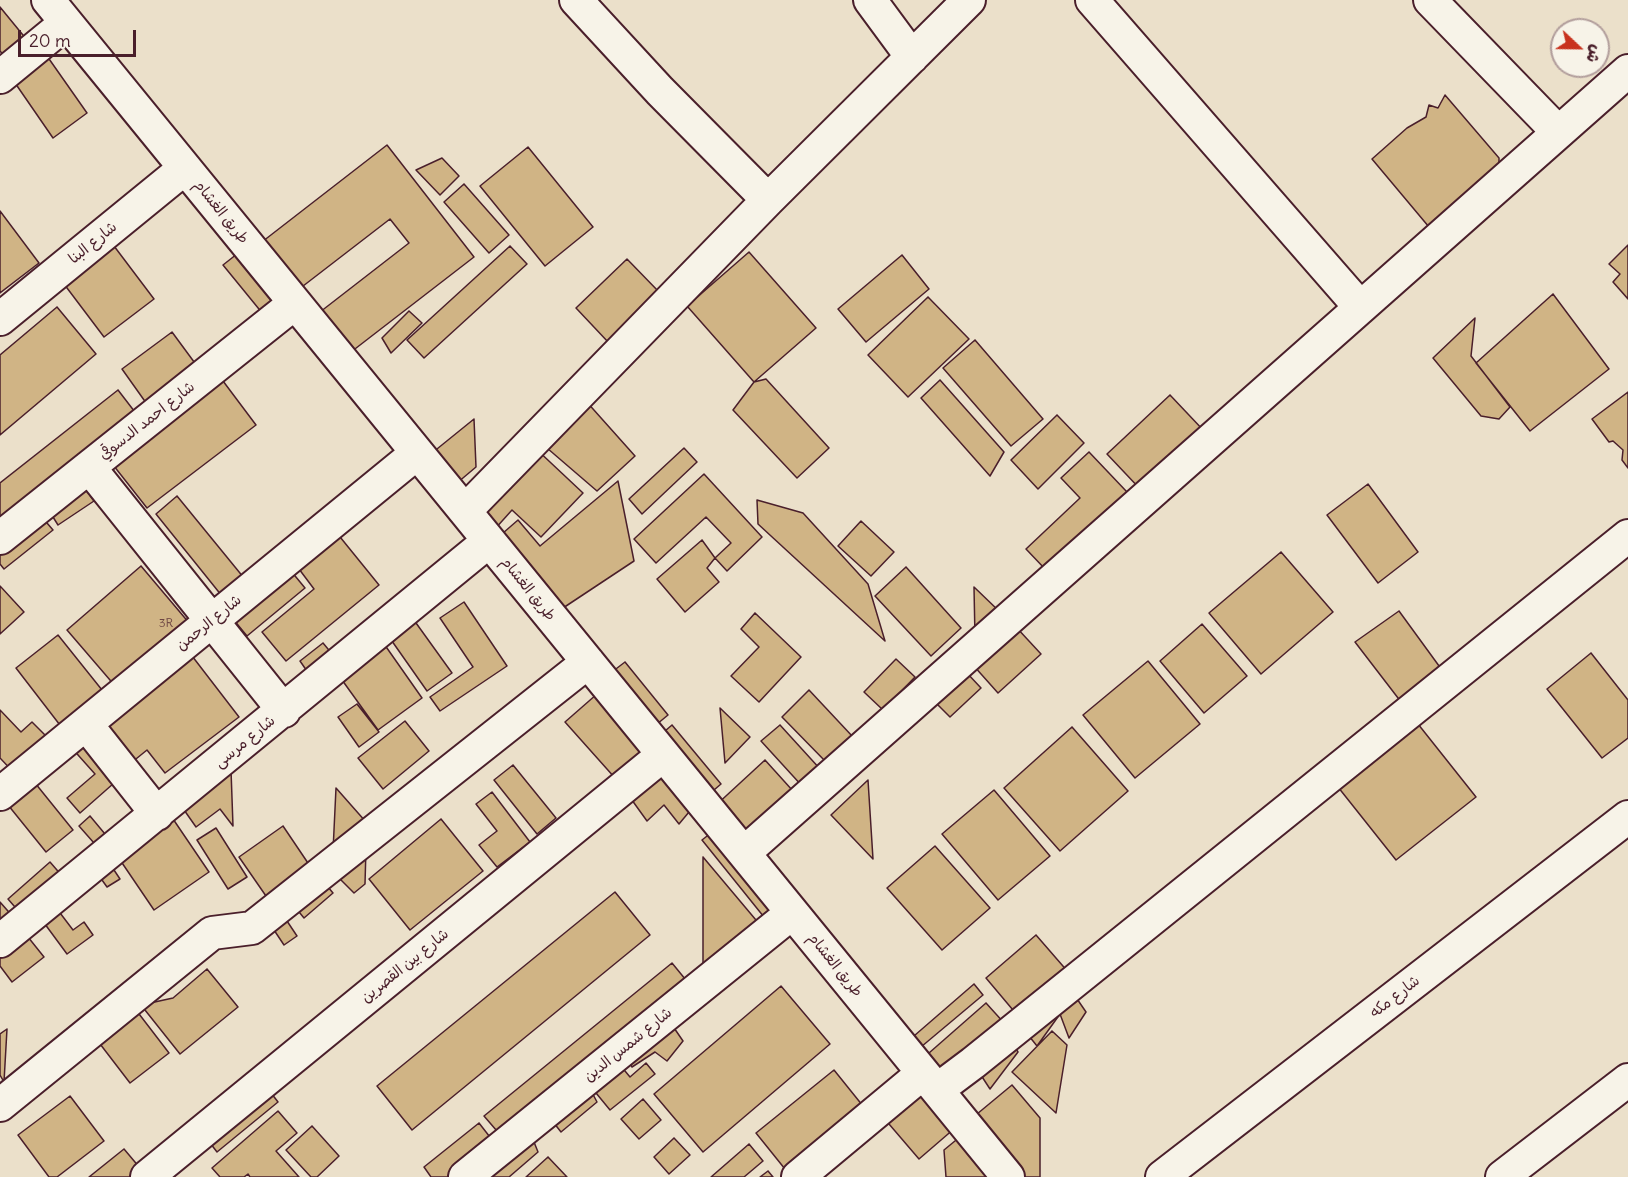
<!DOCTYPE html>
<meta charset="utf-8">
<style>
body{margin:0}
#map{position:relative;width:1628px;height:1177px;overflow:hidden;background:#ebe0ca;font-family:Delius,"Playpen Sans Arabic",sans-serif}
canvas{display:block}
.north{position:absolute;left:1550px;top:18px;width:60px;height:60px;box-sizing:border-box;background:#f7f3e8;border:2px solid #b29e9c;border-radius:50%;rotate:112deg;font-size:16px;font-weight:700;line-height:24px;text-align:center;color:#4a1f2b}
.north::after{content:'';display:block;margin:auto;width:21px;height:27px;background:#c8321e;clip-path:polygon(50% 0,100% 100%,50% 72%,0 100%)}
.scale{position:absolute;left:18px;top:30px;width:118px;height:27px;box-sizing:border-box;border:3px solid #4a1f2b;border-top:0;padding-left:8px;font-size:18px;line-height:21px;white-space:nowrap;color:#4a1f2b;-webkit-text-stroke:4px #f7f3e8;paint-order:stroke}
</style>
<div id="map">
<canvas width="1628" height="1177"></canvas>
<div class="north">ش</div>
<div class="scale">20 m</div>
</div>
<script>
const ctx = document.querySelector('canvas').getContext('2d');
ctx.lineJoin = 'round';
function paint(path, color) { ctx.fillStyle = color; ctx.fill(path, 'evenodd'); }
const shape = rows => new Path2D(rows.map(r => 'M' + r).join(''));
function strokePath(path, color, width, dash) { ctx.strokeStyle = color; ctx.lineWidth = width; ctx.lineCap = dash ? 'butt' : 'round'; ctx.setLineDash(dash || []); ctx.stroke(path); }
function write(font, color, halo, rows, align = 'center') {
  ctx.font = font + ' Delius,"Playpen Sans Arabic",sans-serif'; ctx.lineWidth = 6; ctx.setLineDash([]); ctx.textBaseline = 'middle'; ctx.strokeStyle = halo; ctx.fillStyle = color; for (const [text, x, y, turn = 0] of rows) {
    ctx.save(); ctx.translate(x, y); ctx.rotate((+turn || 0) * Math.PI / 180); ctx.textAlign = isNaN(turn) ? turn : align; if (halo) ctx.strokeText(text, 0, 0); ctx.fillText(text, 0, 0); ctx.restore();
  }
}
const building = shape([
 [0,7,27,40,6,58,0,51,0,7],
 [47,56,87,113,53,138,13,80,47,56],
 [1445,95,1499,158,1499,164,1429,227,1372,159,1407,128,1426,117,1429,105,1438,108,1445,95],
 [387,145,474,257,351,352,320,312,409,243,390,219,294,293,258,245,387,145],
 [528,147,593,227,545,266,480,186,528,147],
 [442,158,459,176,440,195,416,170,442,158],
 [464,184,509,235,489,253,444,202,464,184],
 [0,211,39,263,0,293,0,211],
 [1628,245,1628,299,1613,282,1620,274,1609,264,1628,245],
 [114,246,154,299,104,337,64,284,114,246],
 [510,246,527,264,424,358,407,340,510,246],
 [242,250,282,299,263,314,223,265,242,250],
 [749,252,816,328,754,382,687,306,749,252],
 [902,255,929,289,866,342,838,309,902,255],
 [627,259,660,293,609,343,576,308,627,259],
 [1553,294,1609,369,1530,431,1476,363,1553,294],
 [928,297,969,339,908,397,868,355,928,297],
 [57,307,96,354,0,435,0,355,57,307],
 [409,311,422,323,391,353,382,338,409,311],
 [1475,318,1471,356,1510,407,1499,419,1481,416,1433,358,1475,318],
 [172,332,200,370,149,407,122,369,172,332],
 [975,340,1043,419,1011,446,943,368,975,340],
 [220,377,256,425,147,508,110,461,220,377],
 [766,379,829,448,797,478,733,410,754,382,766,379],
 [940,380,1004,452,990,476,921,398,940,380],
 [118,390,138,416,0,526,0,483,118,390],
 [1628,392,1628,468,1622,460,1623,450,1613,441,1609,442,1592,419,1628,392],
 [1170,395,1205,432,1142,491,1107,454,1170,395],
 [585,400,635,456,597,491,540,442,585,400],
 [1057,415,1084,443,1038,489,1011,460,1057,415],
 [474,419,476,467,457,483,432,453,474,419],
 [534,447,583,493,541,537,512,510,494,530,474,511,534,447],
 [684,448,697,462,642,514,629,499,684,448],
 [1089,452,1127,492,1046,570,1026,549,1080,498,1061,478,1089,452],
 [704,474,762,537,727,571,715,558,731,543,706,517,656,563,634,539,704,474],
 [618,481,634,561,557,612,495,540,518,520,540,546,618,481],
 [82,484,94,501,58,525,48,509,82,484],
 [1368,484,1418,552,1378,583,1327,515,1368,484],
 [177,496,244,578,222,596,156,514,177,496],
 [757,500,803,513,868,584,885,641,758,524,757,500],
 [41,516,53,530,4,569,0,564,0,548,41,516],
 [861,521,894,552,871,576,838,546,861,521],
 [336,532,379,585,286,661,262,632,314,589,296,565,336,532],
 [702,540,715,558,707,568,719,582,685,612,657,579,702,540],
 [1281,552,1333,612,1261,674,1209,613,1281,552],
 [141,566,190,624,116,687,67,630,141,566],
 [906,567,961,628,931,656,875,596,906,567],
 [291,571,305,588,247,636,233,619,291,571],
 [0,586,24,612,0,634,0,586],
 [974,587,1000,612,975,638,974,587],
 [464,602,507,666,440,711,430,697,473,667,440,618,464,602],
 [1399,611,1458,692,1418,724,1355,642,1399,611],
 [755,613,801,657,759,702,731,676,759,647,741,629,755,613],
 [411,616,452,673,427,691,387,634,411,616],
 [1202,624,1247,676,1204,713,1160,661,1202,624],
 [1016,627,1041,654,998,693,973,665,1016,627],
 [58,635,106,695,63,729,16,668,58,635],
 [382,641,422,698,378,730,337,673,382,641],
 [323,643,333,655,309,674,300,661,323,643],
 [189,652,239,717,165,773,147,750,131,763,99,722,189,652],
 [1591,653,1628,700,1628,738,1602,758,1547,689,1591,653],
 [896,659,915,677,883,710,864,692,896,659],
 [1148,661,1200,724,1135,778,1083,715,1148,661],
 [625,662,668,715,651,729,608,675,625,662],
 [966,672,981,688,950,717,935,702,966,672],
 [809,690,853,737,827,763,782,717,809,690],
 [597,694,646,750,615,778,565,722,597,694],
 [357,704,379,732,359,747,338,717,357,704],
 [720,708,750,737,725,763,720,708],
 [0,710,21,732,32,722,52,742,17,776,0,758,0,710],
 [405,721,429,751,383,789,358,758,405,721],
 [1418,724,1476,797,1396,860,1338,787,1418,724],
 [672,725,721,784,707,796,658,737,672,725],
 [780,725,821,770,803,787,761,741,780,725],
 [1072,727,1128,791,1060,851,1004,788,1072,727],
 [85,734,122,776,80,813,67,798,95,774,70,746,85,734],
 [765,760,793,791,743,838,714,807,765,760],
 [513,765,556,818,537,834,494,780,513,765],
 [663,768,694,806,679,824,664,805,647,821,629,796,663,768],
 [231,770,233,826,220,809,196,827,182,807,231,770],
 [31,778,73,830,46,852,4,800,31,778],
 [868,780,873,859,831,815,868,780],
 [336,788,366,822,333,851,336,788],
 [994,790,1050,856,998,900,942,834,994,790],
 [492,792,530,842,497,867,479,845,497,831,476,804,492,792],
 [90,816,105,834,94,843,79,826,90,816],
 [171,816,209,872,154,910,116,854,171,816],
 [441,819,483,871,410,930,369,879,441,819],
 [283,826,310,866,266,896,239,857,283,826],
 [216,828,247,877,228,889,197,840,216,828],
 [716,829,781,911,768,922,702,840,716,829],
 [935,846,990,908,942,950,887,888,935,846],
 [366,848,365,884,354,893,337,876,366,848],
 [703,857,761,926,703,975,703,857],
 [50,862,63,877,21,914,8,899,50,862],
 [110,864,120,879,107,887,97,873,110,864],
 [323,881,333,893,304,918,295,907,323,881],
 [615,892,650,935,412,1130,377,1086,615,892],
 [0,902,15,919,0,932,0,902],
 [54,905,73,930,84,922,93,935,67,954,39,916,54,905],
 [283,915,297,936,284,945,270,924,283,915],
 [24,932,44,957,12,982,0,966,0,951,24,932],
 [1036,935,1069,973,1018,1016,986,978,1036,935],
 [672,963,690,985,503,1138,484,1116,672,963],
 [207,969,238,1007,180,1054,141,1005,173,998,207,969],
 [974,984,983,995,915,1052,907,1042,974,984],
 [781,986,830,1044,703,1152,654,1094,781,986],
 [1073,993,1086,1012,1069,1038,1060,1014,1037,1046,1025,1031,1073,993],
 [986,1003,1005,1024,940,1081,921,1060,986,1003],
 [136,1010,169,1053,130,1083,97,1040,136,1010],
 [670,1022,683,1041,667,1061,655,1052,632,1067,623,1052,670,1022],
 [7,1029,4,1082,0,1075,0,1034,7,1029],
 [1052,1031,1067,1045,1056,1113,1012,1072,1052,1031],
 [1010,1039,1018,1052,990,1089,973,1063,1010,1039],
 [615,1059,630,1077,646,1063,655,1074,610,1110,587,1082,615,1059],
 [834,1070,867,1111,789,1174,756,1133,834,1070],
 [588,1085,597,1102,561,1132,550,1118,588,1085],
 [1012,1085,1040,1118,1040,1177,1020,1177,971,1119,1012,1085],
 [920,1086,955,1128,919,1159,883,1117,920,1086],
 [268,1089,278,1102,217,1152,207,1139,268,1089],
 [70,1096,104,1141,57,1177,49,1177,18,1135,70,1096],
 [643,1099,661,1120,639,1139,621,1119,643,1099],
 [278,1111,297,1133,276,1151,299,1177,250,1177,248,1174,244,1177,220,1177,212,1168,278,1111],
 [479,1123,493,1141,447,1177,431,1177,424,1167,479,1123],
 [312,1126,339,1156,317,1177,311,1177,286,1150,312,1126],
 [530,1132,538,1152,509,1177,481,1177,530,1132],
 [961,1136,995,1177,946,1177,944,1150,961,1136],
 [674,1138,690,1155,669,1174,654,1157,674,1138],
 [749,1144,763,1161,744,1177,711,1177,749,1144],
 [124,1149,140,1168,129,1177,89,1177,124,1149],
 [548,1157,567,1177,526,1177,548,1157],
 [768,1171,773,1177,760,1177,768,1171]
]);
paint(building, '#d0b485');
strokePath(building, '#4a1f2b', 1.5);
const street = shape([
 [48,0,1008,1177],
 [576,0,660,91,768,200],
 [870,0,912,57],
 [1092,0,1360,307],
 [1430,0,1558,132],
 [0,77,66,23],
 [0,319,185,168],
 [89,467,284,711],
 [465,511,768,200,969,0],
 [0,538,295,303],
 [86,724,157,814],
 [0,794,417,453],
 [744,853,1628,71],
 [0,941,489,541],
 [937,1090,973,1063,1628,536],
 [0,1105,212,933,252,928,588,662],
 [147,1177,663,755],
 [465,1177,792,913],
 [798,1177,923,1073],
 [1162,1177,1628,817],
 [1502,1177,1628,1080]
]);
strokePath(street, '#4a1f2b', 36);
strokePath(street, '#f7f3e8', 32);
write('12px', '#6c4442', null, [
 ["3R",166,624]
]);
write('15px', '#4a1f2b', '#f7f3e8', [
 ["طريق الغشام",221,212,51],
 ["شارع البنا",93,243,-39],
 ["شارع احمد الدسوقي",147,421,-38],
 ["طريق الغشام",528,589,51],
 ["شارع الرحمن",209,623,-39],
 ["شارع مرسى",245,742,-39],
 ["طريق الغشام",835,965,51],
 ["شارع بين القصرين",405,966,-39],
 ["شارع مكه",1395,997,-38],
 ["شارع شمس الدين",628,1045,-39]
]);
</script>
